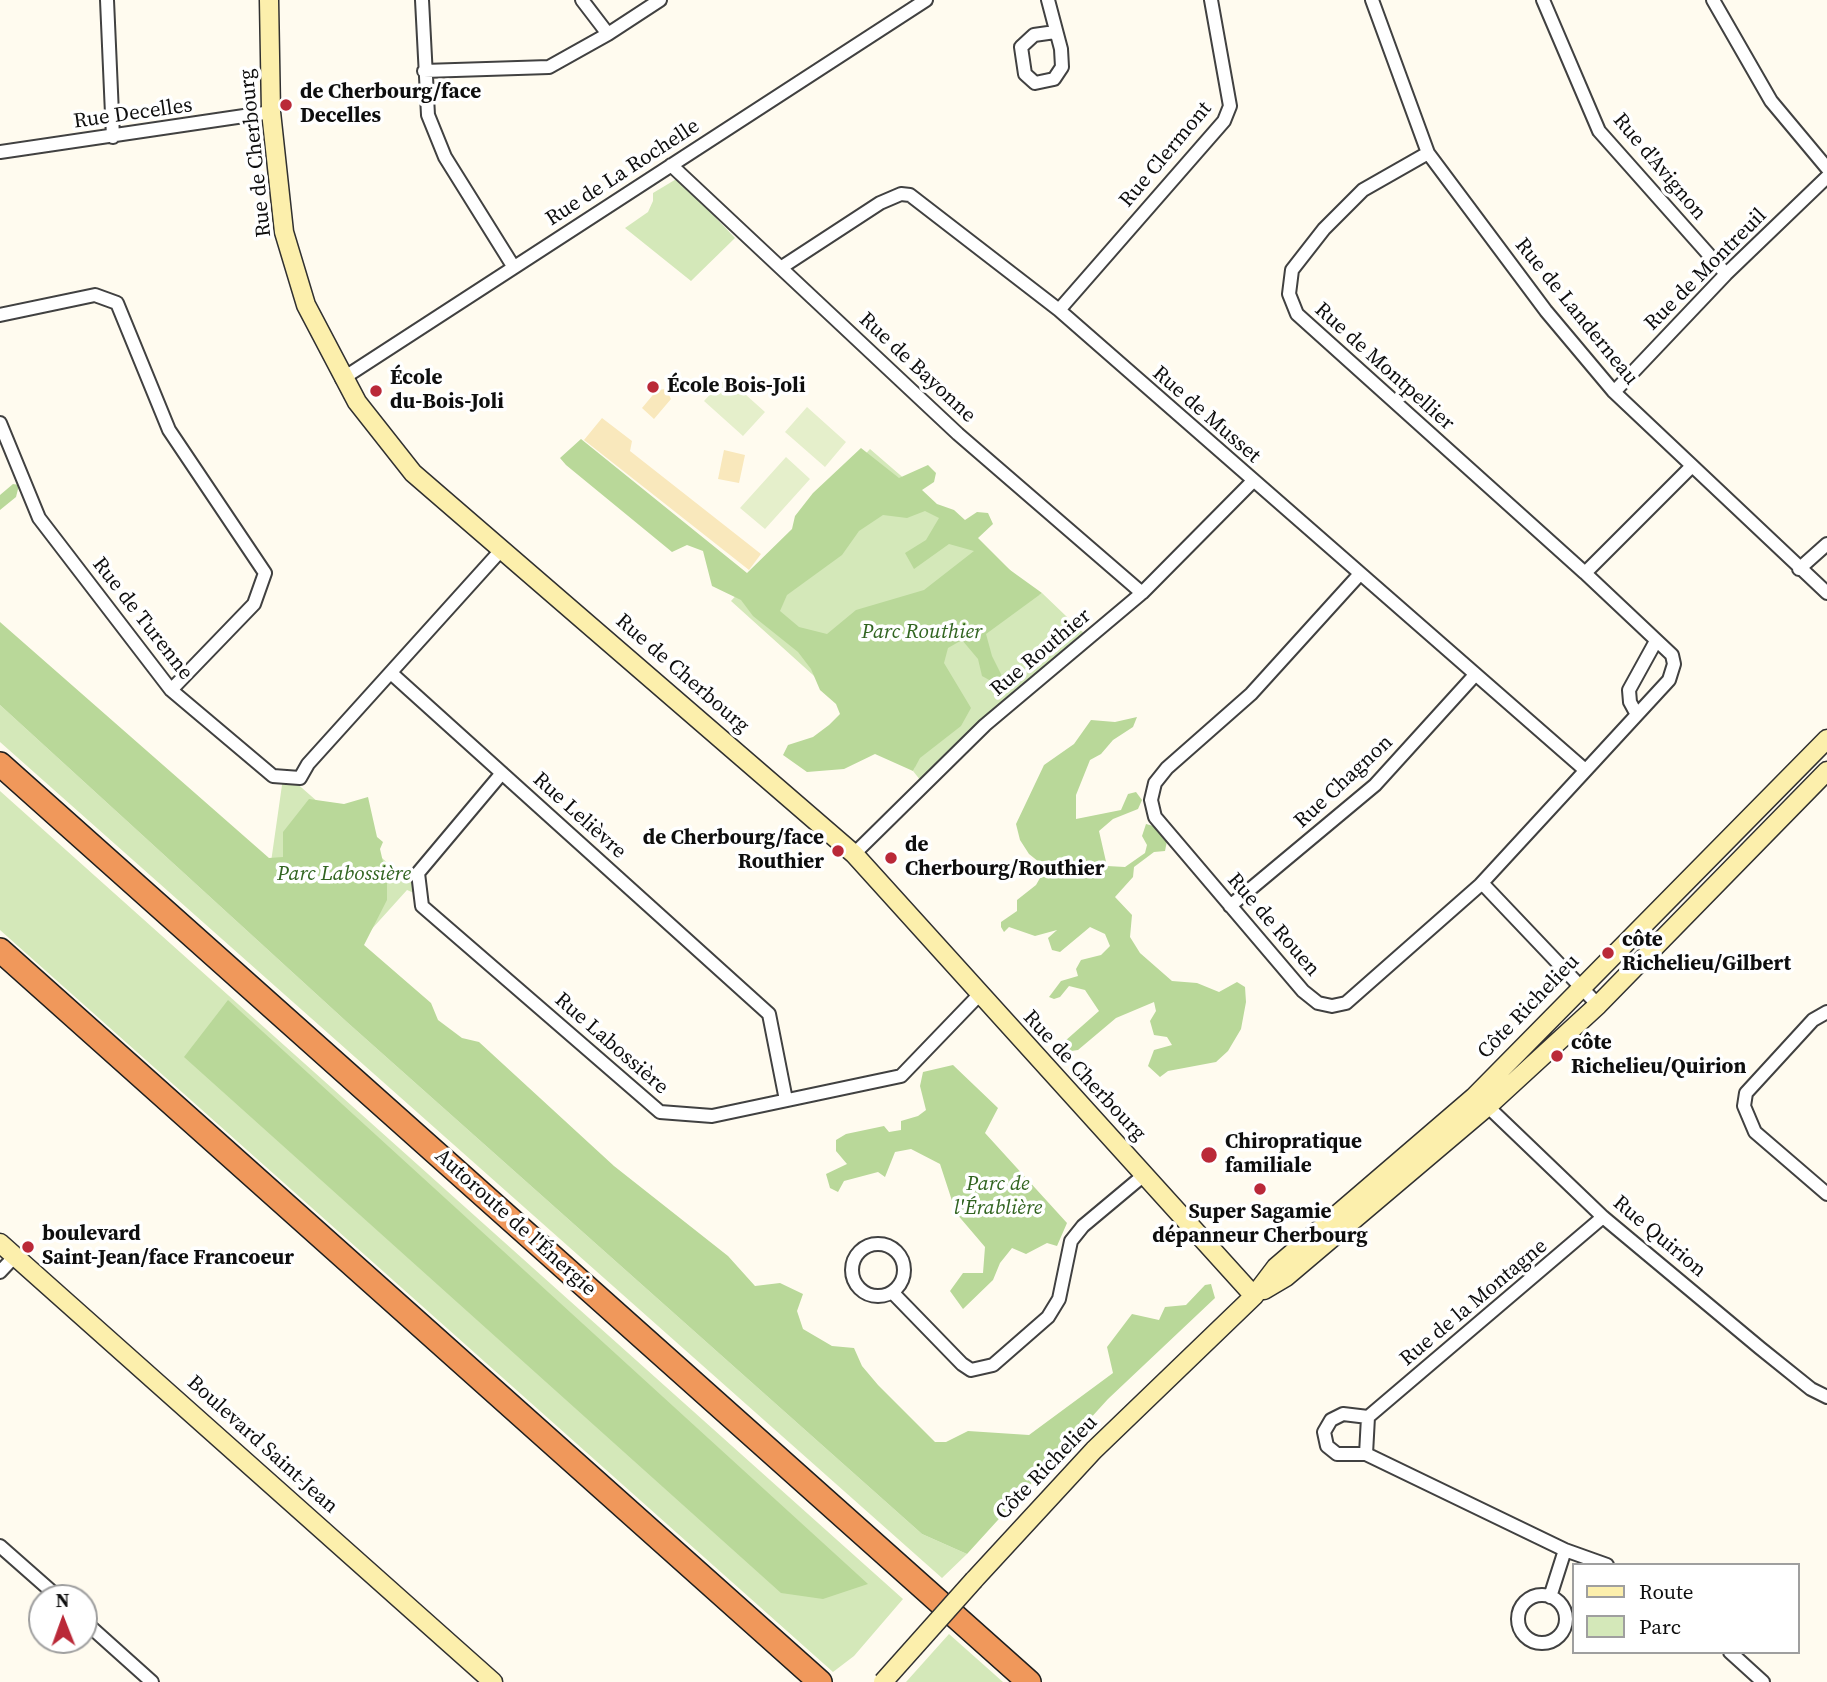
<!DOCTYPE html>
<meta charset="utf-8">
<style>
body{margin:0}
#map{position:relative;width:1827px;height:1682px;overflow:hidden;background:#fffbef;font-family:"Source Serif 4",serif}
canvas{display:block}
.legend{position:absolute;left:1572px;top:1563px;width:228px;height:91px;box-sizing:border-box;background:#fff;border:2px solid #9f9f9f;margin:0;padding:9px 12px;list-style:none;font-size:21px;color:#0e0e0e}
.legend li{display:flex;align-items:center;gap:14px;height:35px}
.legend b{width:35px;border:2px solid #9f9f9f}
.north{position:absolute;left:28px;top:1584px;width:70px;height:70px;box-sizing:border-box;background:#fff;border:2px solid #9f9f9f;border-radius:50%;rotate:359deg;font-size:19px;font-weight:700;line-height:28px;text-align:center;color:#0e0e0e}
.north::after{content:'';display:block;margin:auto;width:24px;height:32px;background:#ba2938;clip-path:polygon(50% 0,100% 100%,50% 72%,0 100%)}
</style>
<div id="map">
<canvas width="1827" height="1682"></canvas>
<ul class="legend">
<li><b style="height:9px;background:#fcefac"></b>Route</li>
<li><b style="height:19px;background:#d4e8b9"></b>Parc</li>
</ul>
<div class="north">N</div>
</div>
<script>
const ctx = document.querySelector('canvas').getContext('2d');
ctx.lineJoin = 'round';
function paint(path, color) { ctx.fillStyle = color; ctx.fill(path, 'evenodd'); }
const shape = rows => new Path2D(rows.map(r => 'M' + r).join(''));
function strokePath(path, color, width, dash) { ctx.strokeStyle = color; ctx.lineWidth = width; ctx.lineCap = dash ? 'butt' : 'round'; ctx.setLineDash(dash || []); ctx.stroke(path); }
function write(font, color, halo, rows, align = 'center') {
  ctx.font = font + ' "Source Serif 4",serif'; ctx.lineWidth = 7; ctx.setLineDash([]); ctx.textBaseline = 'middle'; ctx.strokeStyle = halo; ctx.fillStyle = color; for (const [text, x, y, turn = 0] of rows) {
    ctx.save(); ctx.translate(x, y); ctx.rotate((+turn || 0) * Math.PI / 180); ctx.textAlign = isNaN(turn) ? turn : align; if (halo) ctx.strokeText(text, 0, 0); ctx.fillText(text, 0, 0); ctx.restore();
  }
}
paint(shape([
 [678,178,735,238,691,281,625,228,648,212,653,201,653,193],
 [870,449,1039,595,1042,593,1089,638,921,781,913,771,915,767,731,601],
 [0,705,348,1023,922,1534,967,1554,942,1578,0,742],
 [283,778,294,781,407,880,420,886,421,896,407,890,361,941,271,862],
 [0,791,903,1599,854,1656,833,1672,0,930],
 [949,1634,1003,1682,906,1682]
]), '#d4e8b9');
paint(shape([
 [581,439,747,573,792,529,795,516,813,493,861,448,899,478,928,465,936,473,934,482,922,490,937,504,954,510,965,520,977,512,988,513,993,524,978,538,1010,570,1042,593,986,634,992,656,1002,676,1002,687,982,676,978,659,962,640,948,648,944,663,971,708,961,726,920,758,913,771,875,754,844,769,807,772,783,755,788,745,813,737,829,725,840,714,836,704,820,690,811,669,798,652,753,616,741,600,712,586,703,551,687,545,672,552,566,465,560,458],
 [925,511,939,518,926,540,905,553,914,569,949,544,974,551,924,590,856,610,827,634,799,627,780,611,787,595,842,555,859,531,883,515,907,518],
 [13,484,19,485,16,497,0,510,0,495],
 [0,622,269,858,283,857,283,832,309,799,344,804,368,797,377,837,383,842,380,849,387,879,387,900,364,945,431,1003,438,1020,462,1038,479,1042,614,1166,728,1256,755,1286,780,1283,803,1294,797,1311,803,1329,832,1346,854,1348,862,1366,878,1385,935,1442,946,1442,968,1431,1029,1435,1113,1373,1107,1347,1132,1314,1159,1320,1165,1307,1186,1305,1205,1285,1211,1284,1215,1298,1108,1399,967,1554,922,1534,348,1023,0,705],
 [1137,717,1133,727,1113,740,1101,754,1090,760,1076,795,1076,819,1121,810,1128,794,1136,792,1142,800,1138,809,1113,819,1099,831,1107,866,1125,867,1145,853,1147,845,1142,836,1146,824,1157,827,1167,841,1165,851,1154,852,1134,867,1133,877,1115,897,1132,915,1130,937,1140,953,1172,981,1197,983,1219,992,1237,982,1245,987,1246,1002,1241,1029,1228,1051,1216,1062,1168,1071,1160,1077,1148,1066,1154,1050,1172,1045,1167,1037,1154,1035,1150,1021,1156,1011,1154,1002,1116,1018,1078,1050,1064,1052,1065,1041,1099,1011,1085,990,1069,986,1060,997,1054,999,1049,997,1061,981,1078,976,1076,969,1081,960,1101,955,1110,946,1105,934,1090,927,1060,952,1052,950,1048,938,1057,930,1035,936,1009,927,1004,932,1001,927,1001,922,1017,911,1017,900,1036,885,1040,878,1054,872,1059,863,1039,862,1029,854,1020,840,1016,824,1044,765,1074,744,1091,720,1115,722],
 [228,1000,868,1584,823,1599,781,1593,184,1057],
 [953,1065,998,1108,985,1133,1067,1223,1057,1246,1047,1243,1026,1254,1012,1248,1000,1263,993,1280,963,1309,950,1291,963,1273,983,1273,985,1247,956,1213,940,1164,911,1149,895,1152,885,1177,878,1172,844,1181,838,1192,830,1188,826,1174,847,1164,836,1151,836,1140,846,1134,884,1126,889,1132,901,1130,901,1121,918,1116,926,1110,920,1086,923,1072]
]), '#b9d899');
paint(shape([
 [666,389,671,399,654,419,642,408,657,390],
 [602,418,632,441,630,451,761,554,749,570,584,440],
 [724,450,745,455,739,483,718,479]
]), '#f9e8bc');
paint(shape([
 [726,377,765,412,743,436,704,401],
 [807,407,846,442,825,467,785,432],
 [786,457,810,479,765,529,740,508]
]), '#e5efcb');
const street = shape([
 [107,0,113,137],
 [422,0,428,115,445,157,513,266],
 [582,0,608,34],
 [1048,0,1061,49,1062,67,1054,79,1035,83,1025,74,1021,47,1034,35,1055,32],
 [1372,0,1428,153,1546,311,1614,392,1827,593],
 [1543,0,1599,131,1726,274],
 [1713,0,1771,101,1827,168],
 [424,71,549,67,608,34,660,0],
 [0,152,271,112],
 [671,165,958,434,1142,593],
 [782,267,880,203,901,194,910,195,1059,310,1584,769],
 [1059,310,1224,121,1230,106,1211,0],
 [0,315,95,295,117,303,169,430,265,573,254,604,171,690],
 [342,379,926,0],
 [1614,392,1726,274,1827,177],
 [0,423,39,518,171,690,273,776,300,778,308,764,503,548],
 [1799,569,1827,544],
 [1585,573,1691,467],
 [1359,575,1251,694,1167,768,1155,783,1151,800,1155,817,1303,991,1318,1003,1332,1006,1346,1003,1480,885,1669,680,1674,664,1672,655,1585,573,1297,314,1289,294,1292,270,1324,229,1363,190,1428,153],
 [391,673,769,1014,786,1100],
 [1636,713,1630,702,1629,690,1656,641],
 [502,773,418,873,422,906,660,1112,712,1116,901,1076,979,995],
 [854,854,985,725,1142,593,1253,481],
 [1482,883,1598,1005],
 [1230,906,1375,785,1474,676],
 [1827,1012,1813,1020,1746,1093,1744,1106,1755,1132,1827,1194],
 [1483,1102,1603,1217,1760,1348,1811,1389,1827,1397],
 '852 1270a26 26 0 1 1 52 0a26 26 0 1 1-52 0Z',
 [0,1272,15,1256],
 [892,1292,962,1364,971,1370,993,1365,1048,1317,1059,1299,1071,1241,1083,1226,1144,1175],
 [1368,1417,1343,1414,1331,1420,1324,1432,1327,1446,1337,1454,1366,1454,1565,1550,1607,1565],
 [1366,1454,1368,1417,1603,1217],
 [0,1546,59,1598],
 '1518 1619a24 24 0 1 1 48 0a24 24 0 1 1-48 0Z',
 [1550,1597,1565,1550],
 [84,1621,152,1682],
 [1730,1652,1763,1682]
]);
const secondary = shape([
 [269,0,271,112,284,232,306,305,357,402,413,473,854,854,1254,1296],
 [0,1243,493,1682],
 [1264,1290,1286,1277,1488,1106,1598,1005,1827,771],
 [974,1580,1094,1450,1254,1296,1276,1267,1474,1097,1827,739]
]);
const highway = shape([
 [0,764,1029,1682],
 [0,950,820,1682]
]);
strokePath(street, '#414141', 16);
strokePath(secondary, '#303030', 21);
strokePath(highway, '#1f1f1f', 26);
strokePath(street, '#fff', 12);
strokePath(secondary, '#fcefac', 18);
strokePath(highway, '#f0985b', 23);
const secondaryBridge = shape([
 [883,1682,974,1580]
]);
strokePath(secondaryBridge, '#303030', 21, []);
strokePath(secondaryBridge, '#fcefac', 18);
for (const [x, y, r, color] of [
 [286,105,7,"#ba2938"],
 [653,387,7,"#ba2938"],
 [376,391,7,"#ba2938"],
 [838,851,7,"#ba2938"],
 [891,858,7,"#ba2938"],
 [1608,953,7,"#ba2938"],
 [1557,1056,7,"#ba2938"],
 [1209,1155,9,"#ba2938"],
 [1260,1189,7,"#ba2938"],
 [28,1247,7,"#ba2938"]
]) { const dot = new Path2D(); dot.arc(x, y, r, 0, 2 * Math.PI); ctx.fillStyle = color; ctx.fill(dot); strokePath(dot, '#fff', 2.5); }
write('bold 21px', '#0e0e0e', '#fff', [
 ["de Cherbourg/face",300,93],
 ["Decelles",300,117],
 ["École",390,379],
 ["du-Bois-Joli",390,403],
 ["École Bois-Joli",667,387],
 ["de Cherbourg/face",824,839,"right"],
 ["Routhier",824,863,"right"],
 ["de",905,846],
 ["Cherbourg/Routhier",905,870],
 ["côte",1622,941],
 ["Richelieu/Gilbert",1622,965],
 ["côte",1571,1044],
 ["Richelieu/Quirion",1571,1068],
 ["Chiropratique",1225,1143],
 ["familiale",1225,1167],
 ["Super Sagamie",1260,1213,"center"],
 ["dépanneur Cherbourg",1260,1237,"center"],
 ["boulevard",42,1235],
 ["Saint-Jean/face Francoeur",42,1259]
], 'left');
write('21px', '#0e0e0e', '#fff', [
 ["Rue Decelles",133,114,-8],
 ["Rue de Cherbourg",256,153,-96],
 ["Rue Clermont",1166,155,-50],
 ["Rue d'Avignon",1659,167,50],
 ["Rue de La Rochelle",623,173,-33],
 ["Rue de Montreuil",1706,270,-45],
 ["Rue de Landerneau",1576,312,51],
 ["Rue de Montpellier",1384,367,42],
 ["Rue de Bayonne",917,368,43],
 ["Rue de Musset",1206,415,41],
 ["Rue de Turenne",142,619,52],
 ["Rue Routhier",1041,653,-40],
 ["Rue de Cherbourg",682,674,41],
 ["Rue Chagnon",1344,782,-43],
 ["Rue Lelièvre",579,816,42],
 ["Rue de Rouen",1273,925,49],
 ["Côte Richelieu",1529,1007,-46],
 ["Rue Labossière",611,1044,41],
 ["Rue de Cherbourg",1084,1076,47],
 ["Autoroute de l'Énergie",515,1223,42],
 ["Rue Quirion",1659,1237,40],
 ["Rue de la Montagne",1474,1303,-40],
 ["Boulevard Saint-Jean",262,1445,42],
 ["Côte Richelieu",1047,1468,-46]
]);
write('italic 21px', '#316420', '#fff', [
 ["Parc Routhier",922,633],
 ["Parc Labossière",344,875],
 ["Parc de",998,1185],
 ["l'Érablière",998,1209]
]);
</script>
